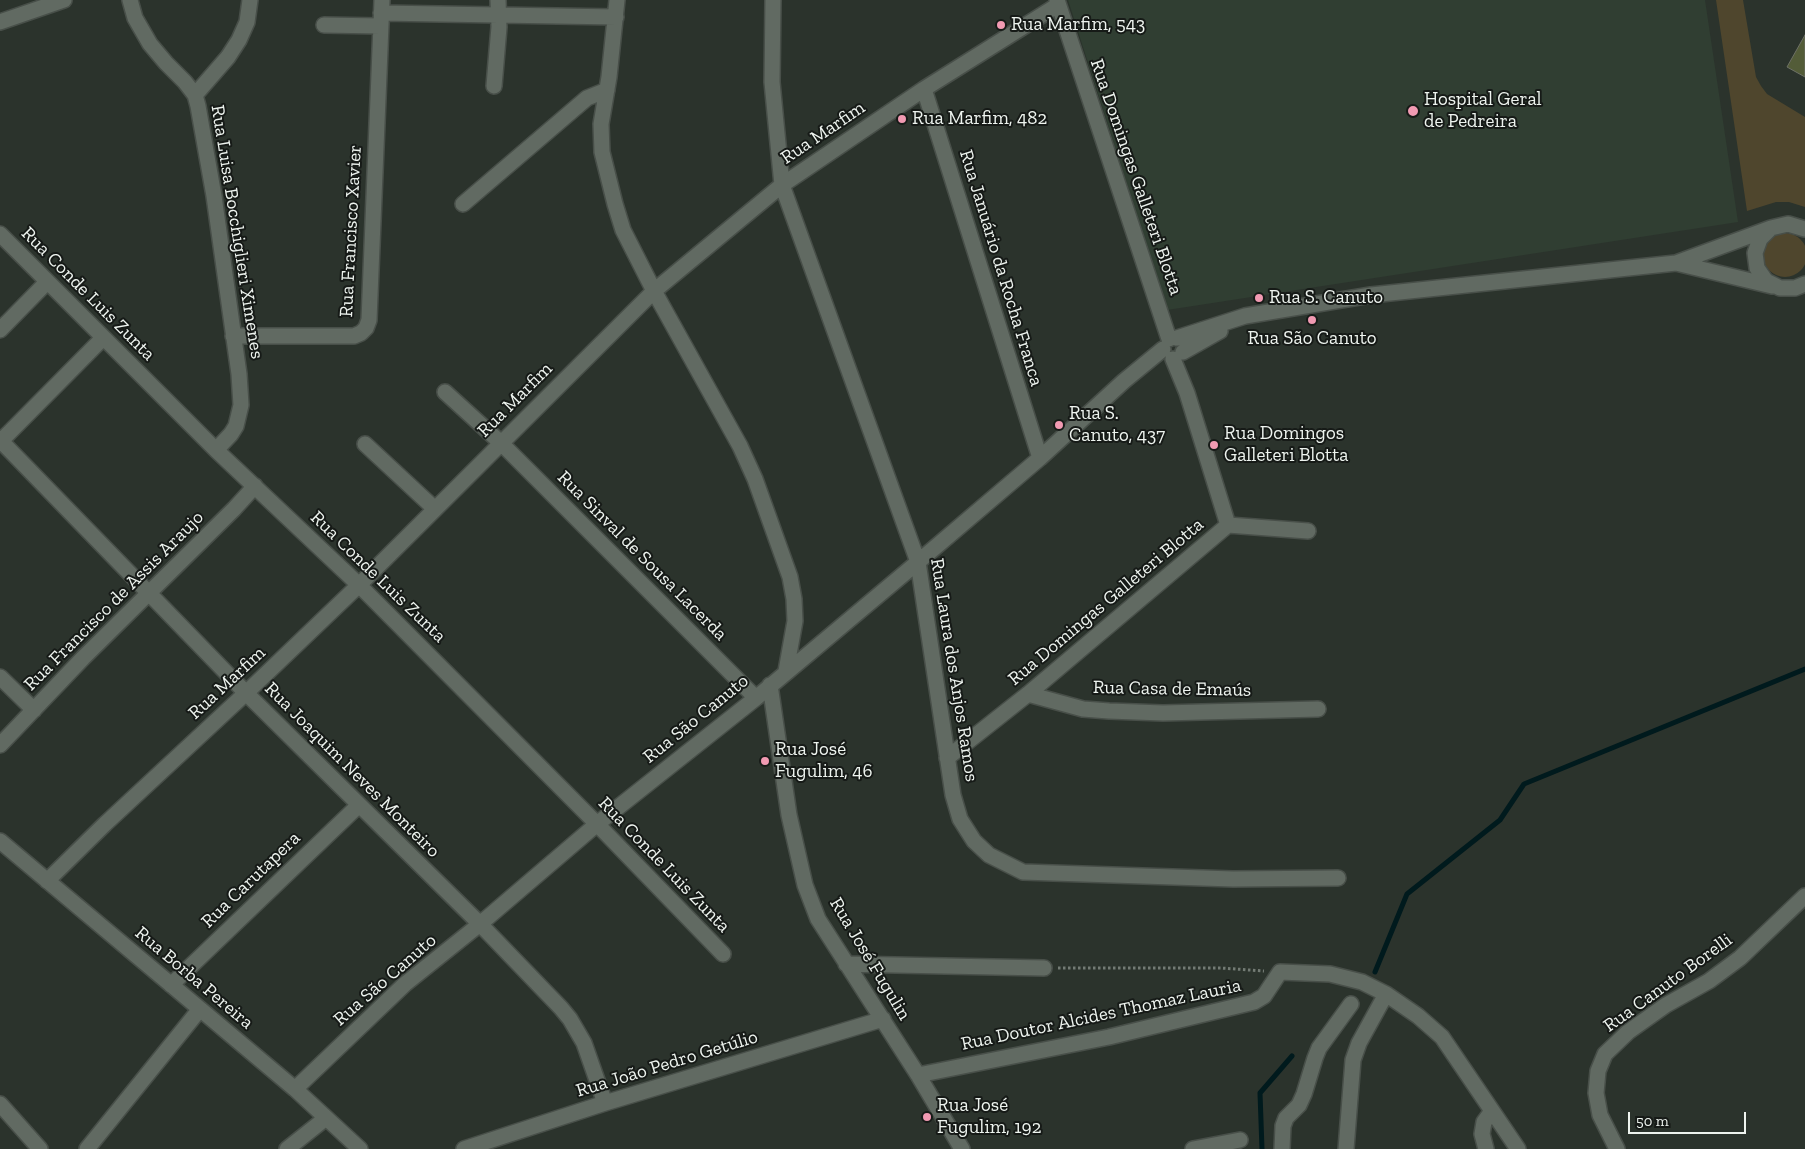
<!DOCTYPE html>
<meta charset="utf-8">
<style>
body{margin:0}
#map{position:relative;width:1805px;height:1149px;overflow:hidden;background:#2b332c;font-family:"Zilla Slab",serif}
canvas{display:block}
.scale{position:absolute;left:1628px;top:1112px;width:118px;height:22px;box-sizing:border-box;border:2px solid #eef4ef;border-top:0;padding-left:6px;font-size:15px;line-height:18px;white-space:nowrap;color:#eef4ef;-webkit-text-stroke:4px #161a17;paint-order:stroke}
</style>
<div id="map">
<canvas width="1805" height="1149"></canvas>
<div class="scale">50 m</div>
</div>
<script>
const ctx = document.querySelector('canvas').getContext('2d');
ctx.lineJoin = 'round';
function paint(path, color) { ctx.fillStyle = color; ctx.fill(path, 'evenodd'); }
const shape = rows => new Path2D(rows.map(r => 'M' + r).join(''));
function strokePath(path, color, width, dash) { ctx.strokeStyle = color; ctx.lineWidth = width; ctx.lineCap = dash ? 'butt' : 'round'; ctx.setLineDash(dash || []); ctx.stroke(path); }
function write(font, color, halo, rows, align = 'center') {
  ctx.font = font + ' "Zilla Slab",serif'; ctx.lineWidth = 4; ctx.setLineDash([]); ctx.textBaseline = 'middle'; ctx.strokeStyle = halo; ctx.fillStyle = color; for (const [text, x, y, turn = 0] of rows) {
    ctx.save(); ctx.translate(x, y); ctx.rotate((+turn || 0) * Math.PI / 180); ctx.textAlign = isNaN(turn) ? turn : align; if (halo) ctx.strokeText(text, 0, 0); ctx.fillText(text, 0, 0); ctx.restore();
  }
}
paint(shape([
 [1068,0,1705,0,1738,222,1167,310]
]), '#303e32');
paint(shape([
 [1716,0,1743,0,1756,77,1761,86,1767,94,1805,117,1805,207,1789,202,1776,202,1747,211],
 '1763 255a22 22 0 1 1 44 0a22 22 0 1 1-44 0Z'
]), '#4f462d');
strokePath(shape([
 [1375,972,1407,894,1500,820,1524,784,1805,669],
 [1262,1149,1260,1093,1292,1056]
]), '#001a1d', 5);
const building = shape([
 [1805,35,1805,77,1787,67,1805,35]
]);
paint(building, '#535c38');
strokePath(building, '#6e7166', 1);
const minor = shape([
 [130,0,135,18,150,44,166,63,185,82,195,95,198,106,214,196,239,374,241,405,236,426,231,434,216,450],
 [617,0,609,77,601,124,602,152,615,204,623,230,654,291,740,446,755,479,790,577,794,599,795,621,786,671],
 [773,0,772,82,782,185,918,562,953,795,960,819,974,841,989,855,1023,872,1233,879,1338,878],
 [1057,0,1169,339],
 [381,13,616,17],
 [0,22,64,0],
 [324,25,380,26],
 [494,86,499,27,498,0],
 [924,89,1040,458],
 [195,95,228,57,239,40,247,22,250,0],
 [463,204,587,98,607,90],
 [1805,229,1788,224,1771,228,1760,239,1755,253,1757,268,1766,281,1780,288,1795,288,1805,284],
 [0,234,216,450,359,585,597,824,723,954],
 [1676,263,1772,286],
 [0,330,47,282],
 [233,336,354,336,361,333,366,328,369,320,382,0],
 [1177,338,1245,316,1371,295,1676,263,1771,228],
 [1183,352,1220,331],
 [1173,359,1187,393,1228,525],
 [445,392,501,443,756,698],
 [0,440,246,693,480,924,561,1008,570,1019,584,1043,605,1103],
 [0,442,103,338],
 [365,444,435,509],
 [1228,525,1308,531],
 [0,677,34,710],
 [770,685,789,815,805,885,818,919,918,1075,962,1149],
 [1028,694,1083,709,1109,711,1163,713,1318,709],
 [0,745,83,658,234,509,255,486],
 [947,758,1028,694,1228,525],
 [0,841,200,1009,295,1089,360,1149],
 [47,881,105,824,246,693,359,585,654,291,782,185,924,89,1058,5],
 [846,964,1044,968],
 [171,985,359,805],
 [918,1075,1109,1037,1254,1002,1264,996,1280,972,1330,974,1362,982,1386,994,1418,1016,1442,1037,1518,1149],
 [295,1089,405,984,480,924,597,824,756,698,918,562,1040,458,1124,381,1163,349],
 [0,1104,40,1149],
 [87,1149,200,1009],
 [287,1149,326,1118],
 [464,1149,605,1103,883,1019],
 [1193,1149,1240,1140],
 [1282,1149,1283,1126,1286,1118,1299,1105,1304,1094,1315,1058,1319,1048,1351,1004],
 [1346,1149,1353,1060,1359,1043,1386,994],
 [1486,1149,1482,1134,1484,1122,1492,1111],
 [1617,1149,1600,1115,1596,1093,1598,1071,1605,1054,1628,1032,1666,1005,1709,981,1740,958,1805,896]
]);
strokePath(minor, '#484f49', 18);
strokePath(shape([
 [1058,968,1221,968,1264,971]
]), '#737b74', 3, [2.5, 2.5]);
strokePath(minor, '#616a62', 15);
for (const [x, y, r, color] of [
 [1001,25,5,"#f19ab2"],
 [1413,111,6,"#f19ab2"],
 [902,119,5,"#f19ab2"],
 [1259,298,5,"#f19ab2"],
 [1312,320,5,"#f19ab2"],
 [1059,425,5,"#f19ab2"],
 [1214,445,5,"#f19ab2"],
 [765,761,5,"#f19ab2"],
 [927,1117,5,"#f19ab2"]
]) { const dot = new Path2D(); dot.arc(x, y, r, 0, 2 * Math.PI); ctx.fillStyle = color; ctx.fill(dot); strokePath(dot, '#161a17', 2); }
write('19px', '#eef4ef', '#161a17', [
 ["Rua Marfim, 543",1011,25],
 ["Hospital Geral",1424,100],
 ["de Pedreira",1424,122],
 ["Rua Marfim, 482",912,119],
 ["Rua S. Canuto",1269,298],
 ["Rua São Canuto",1312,339,"center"],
 ["Rua S.",1069,414],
 ["Canuto, 437",1069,436],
 ["Rua Domingos",1224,434],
 ["Galleteri Blotta",1224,456],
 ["Rua José",775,750],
 ["Fugulim, 46",775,772],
 ["Rua José",937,1106],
 ["Fugulim, 192",937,1128]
], 'left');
write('19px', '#eef4ef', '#161a17', [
 ["Rua Marfim",823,133,-34],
 ["Rua Domingas Galleteri Blotta",1136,177,71],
 ["Rua Francisco Xavier",351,231,-87],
 ["Rua Luisa Bocchiglieri Ximenes",237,232,81],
 ["Rua Januário da Rocha Franca",1001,268,73],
 ["Rua Conde Luis Zunta",88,294,45],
 ["Rua Marfim",515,400,-45],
 ["Rua Sinval de Sousa Lacerda",642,556,45],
 ["Rua Conde Luis Zunta",378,577,44],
 ["Rua Francisco de Assis Araujo",114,601,-45],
 ["Rua Domingas Galleteri Blotta",1106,602,-40],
 ["Rua Laura dos Anjos Ramos",954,670,81],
 ["Rua Marfim",227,683,-43],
 ["Rua Casa de Emaús",1172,689,1],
 ["Rua São Canuto",696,719,-39],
 ["Rua Joaquim Neves Monteiro",352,770,45],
 ["Rua Conde Luis Zunta",664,865,46],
 ["Rua Carutapera",251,880,-44],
 ["Rua José Fugulin",870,959,59],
 ["Rua Borba Pereira",194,978,40],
 ["Rua São Canuto",385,980,-41],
 ["Rua Canuto Borelli",1668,983,-36],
 ["Rua Doutor Alcides Thomaz Lauria",1101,1015,-12],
 ["Rua João Pedro Getúlio",667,1064,-17]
]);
</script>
